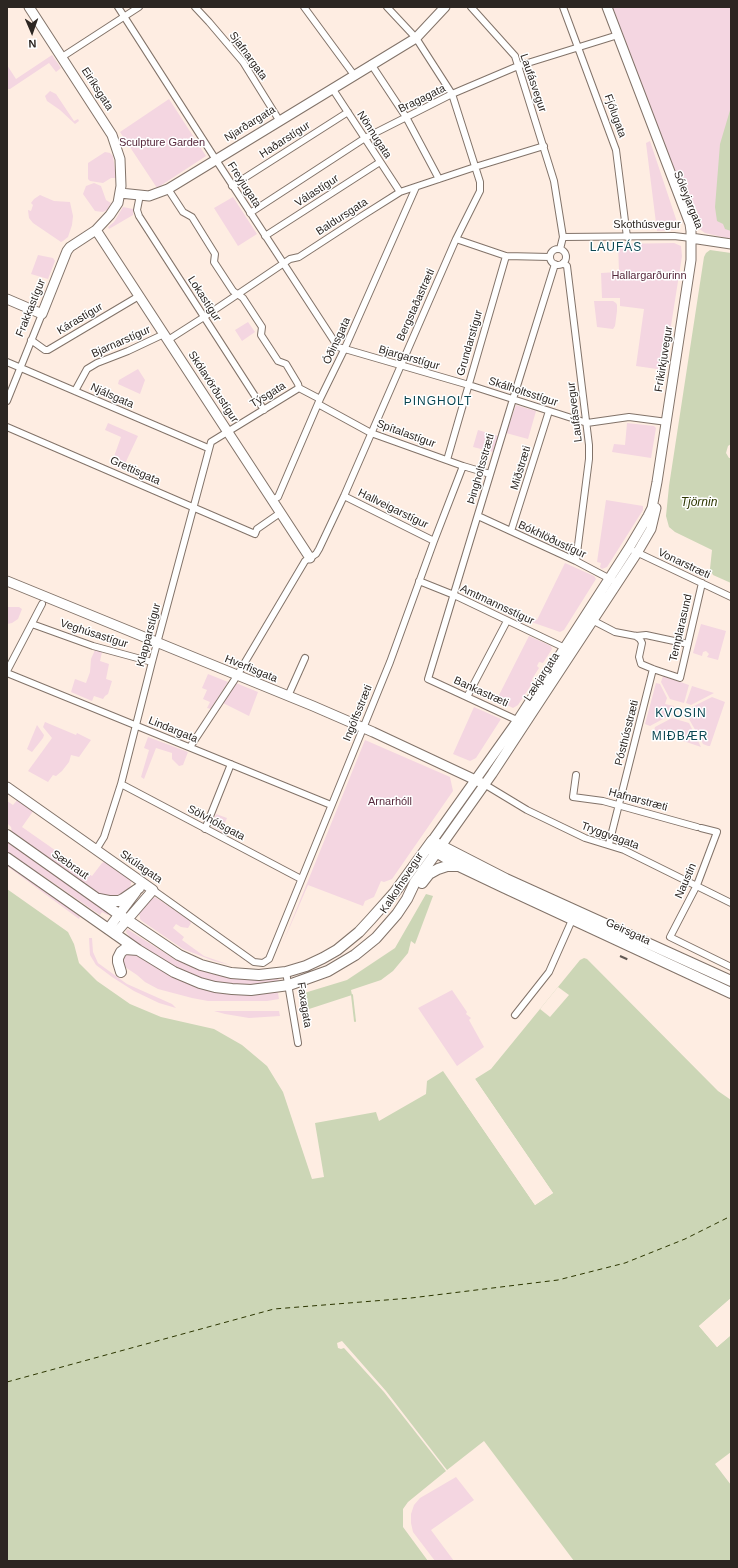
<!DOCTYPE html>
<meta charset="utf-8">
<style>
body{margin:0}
#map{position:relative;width:738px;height:1568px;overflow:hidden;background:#feede2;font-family:Arial,sans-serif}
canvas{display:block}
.frame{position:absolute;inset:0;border:8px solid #2c2622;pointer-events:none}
.north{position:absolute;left:12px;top:12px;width:40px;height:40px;-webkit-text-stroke:3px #fff;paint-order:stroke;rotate:178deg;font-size:11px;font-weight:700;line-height:16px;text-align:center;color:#2c2622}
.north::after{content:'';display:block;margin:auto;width:14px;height:18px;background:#2c2622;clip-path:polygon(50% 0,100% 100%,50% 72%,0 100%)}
</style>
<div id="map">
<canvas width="738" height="1568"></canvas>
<div class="frame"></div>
<div class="north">N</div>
</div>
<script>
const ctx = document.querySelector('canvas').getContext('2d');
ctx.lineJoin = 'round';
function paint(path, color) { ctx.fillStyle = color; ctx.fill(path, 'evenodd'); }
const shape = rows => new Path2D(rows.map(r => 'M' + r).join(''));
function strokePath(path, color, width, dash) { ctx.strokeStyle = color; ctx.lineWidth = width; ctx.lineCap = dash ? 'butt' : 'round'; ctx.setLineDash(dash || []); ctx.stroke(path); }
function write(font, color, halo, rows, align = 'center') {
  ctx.font = font + ' Arial,sans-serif'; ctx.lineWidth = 3; ctx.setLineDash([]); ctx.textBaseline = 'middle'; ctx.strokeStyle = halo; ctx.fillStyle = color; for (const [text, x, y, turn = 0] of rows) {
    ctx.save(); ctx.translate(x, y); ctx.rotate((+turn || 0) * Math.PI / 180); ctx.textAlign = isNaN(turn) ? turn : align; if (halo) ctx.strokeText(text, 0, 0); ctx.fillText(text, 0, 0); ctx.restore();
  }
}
paint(shape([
 [612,7,731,7,731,239,705,233,698,228,695,224],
 [52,55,61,68,56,72,49,63,10,89,7,89,7,65,16,79],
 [50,91,56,94,74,121,78,119,79,121,75,124,60,110,47,101,45,96],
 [169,99,206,156,157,188,120,132],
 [650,141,678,225,675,230,657,231,646,143],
 [105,152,110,153,113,156,116,178,111,178,103,183,90,181,88,179,88,163],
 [94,183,101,186,106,200,111,203,107,210,103,212,95,211,83,194,86,186],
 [40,195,54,201,70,202,73,216,72,225,68,237,63,241,61,242,33,223,29,218,28,210,31,211,33,205,31,203,34,199],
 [233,197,257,234,238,246,214,208],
 [123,207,133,209,133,215,109,229,108,227,114,222],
 [674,243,681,246,682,256,664,370,636,366,644,309,620,306,620,298,602,298,601,273,619,272,618,244],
 [38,255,53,258,55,261,48,279,31,274],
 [594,301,613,301,616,303,617,305,617,311,615,326,613,329,597,327],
 [248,322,255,332,242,341,235,330],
 [138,369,145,380,140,394,118,384,119,380],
 [516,405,536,411,528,439,506,433],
 [108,423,138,436,122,470,111,465,121,437,105,430],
 [627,423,654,426,656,428,651,458,612,452,614,444,625,445],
 [478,430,498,436,493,452,473,447],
 [606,500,643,506,643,510,607,567,602,569,600,567,601,563,597,562],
 [565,563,594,576,596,579,564,630,560,632,520,618,521,616,537,620],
 [7,607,19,607,22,609,18,619,12,623,7,624],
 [701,624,726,631,718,660,707,657,709,654,706,651,703,652,702,656,693,653],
 [529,636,551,646,552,649,543,663,539,662,537,666,539,668,532,679,533,682,518,705,513,708,501,702,501,700,497,699],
 [95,650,102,652,100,661,109,664,106,679,112,681,108,694,105,696,103,699,94,696,92,701,71,692,75,679,86,683,90,672,91,659],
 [208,674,228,682,211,709,207,708,210,702,203,699,207,690,202,688],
 [663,676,689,685,684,703,670,699,661,682],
 [236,683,258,692,249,716,223,703],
 [656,683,660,684,667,698,665,704,674,706,672,714,650,726,645,724],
 [692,686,714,693,691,705,686,703],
 [712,697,725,702,710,746,708,746,703,744,689,719,692,707],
 [474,707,501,719,476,758,470,761,453,754],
 [672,718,689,723,701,747,654,731,655,727],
 [45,722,76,735,77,733,91,740,79,757,71,755,69,762,62,771,56,776,53,775,48,782,28,771,52,738,43,727],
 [37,725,44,735,43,738,32,752,27,749],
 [148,737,188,752,183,765,179,766,172,759,172,753,156,748,144,779,141,777,149,750,144,748],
 [365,740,450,777,453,791,392,879,384,882,381,881,374,897,365,901,363,906,308,885,282,945],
 [18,799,34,810,22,827,92,876,102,863,106,861,132,879,130,888,119,896,104,898,12,832,11,827,7,823,7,801,13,805],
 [216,814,227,818,223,827,229,830,227,835,212,826],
 [7,839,110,913,108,915,102,912,100,915,39,873,29,869,7,853],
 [7,861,80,916,79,919,7,866],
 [155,897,189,920,191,923,188,928,181,927,176,924,173,928,184,937,182,940,204,956,230,965,214,961,183,949,142,921,140,919,140,916,138,913,150,899],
 [127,929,176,960,203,969,276,978,282,982,247,986,215,983,188,975,132,940,126,932],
 [89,938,92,938,93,952,98,963,127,984,172,1004,176,1008,159,1003,134,991,112,977,96,965,90,955],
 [133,952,172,975,276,992,278,993,279,999,267,1001,208,1001,192,998,158,989,145,982,137,975,125,967,121,956],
 [452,990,467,1012,466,1014,471,1018,469,1020,484,1047,457,1066,418,1008],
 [214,1011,279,1011,280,1016,249,1018,225,1014],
 [456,1477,474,1500,431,1530,454,1561,435,1561,413,1532,411,1523,411,1514,414,1505,420,1498]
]), '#f4d6e1');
paint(shape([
 [731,107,731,231,725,229,723,224,717,221,715,207,720,144],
 [710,250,731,253,731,444,728,446,726,453,729,458,731,458,731,583,713,575,710,569,712,550,675,532,669,527,666,516,669,486,704,257,706,253],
 [7,889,68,932,74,944,79,963,97,981,130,1004,161,1017,214,1029,242,1045,267,1066,283,1092,312,1179,324,1177,315,1123,376,1112,379,1121,426,1094,427,1081,443,1071,535,1205,553,1193,475,1079,491,1069,580,960,584,958,587,959,718,1091,731,1100,731,1298,699,1326,717,1347,731,1335,731,1452,715,1464,731,1485,731,1561,574,1561,484,1441,447,1470,386,1391,342,1341,337,1343,338,1348,341,1349,344,1348,384,1392,446,1471,408,1502,403,1509,403,1527,428,1561,7,1561],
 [426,894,433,896,415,944,411,941,408,953,393,971,381,980,351,990,352,995,306,1010,301,994,347,980,395,948]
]), '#ccd6b6');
paint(shape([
 [558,987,569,995,550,1017,540,1009],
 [475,1079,553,1193,535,1205,457,1091,459,1090,535,1202,550,1192,474,1080],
 [731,1298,731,1301,702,1326,717,1344,731,1333,731,1335,717,1347,699,1326]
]), '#feede2');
strokePath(shape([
 [352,995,355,1021]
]), '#ccd6b6', 2);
strokePath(shape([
 [7,1382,274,1309,411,1298,558,1280,625,1263,685,1239,731,1216]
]), '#2c3601', 1, [5, 4]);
const street = shape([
 [118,7,218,163,338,347,469,385,587,423,629,417,667,422],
 [195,7,209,22,243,62,279,120],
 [304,7,354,75],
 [471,7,515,56,554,181,563,237,560,249],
 [563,7,616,150,627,237],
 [62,57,139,7],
 [371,64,406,117,439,179],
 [332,88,400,192],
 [232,186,348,112],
 [168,189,183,212,192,217,215,254,214,262,233,291,243,298,262,327,261,335,278,361,286,364,298,384,299,388],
 [140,195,137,210,139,216,264,410],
 [250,213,365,138,452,94,518,66,618,35],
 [265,236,380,162],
 [563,237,674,236,691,238],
 [456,239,506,256,550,257],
 '550 257a8 8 0 1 1 16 0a8 8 0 1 1-16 0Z',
 [563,263,567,266,589,445,589,459,576,561],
 [31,340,45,350,48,350,139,296],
 [168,340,204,317,290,259,299,257,362,216,400,192,475,167,544,146],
 [7,362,208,448],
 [299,388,320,399],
 [75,391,87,369,97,363,128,351,164,334],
 [7,401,42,314],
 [318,404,371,433,463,466,490,474],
 [7,427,255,534,257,529,280,513],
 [447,460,506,256],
 [344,496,434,541],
 [272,500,278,497,320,399,344,350,416,187],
 [478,516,576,561,612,580],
 [511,531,549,411],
 [634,551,731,597],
 [419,581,454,595,565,648],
 [590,619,615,632,636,636,646,635,688,644],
 [32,624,93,646,152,662],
 [636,636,640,639,642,643,639,657,641,664,653,669,680,678,702,583],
 [7,671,42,604],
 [7,673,331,805],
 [288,696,305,658],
 [467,697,507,621],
 [521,722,428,679,513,399,555,264],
 [190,747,235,679,305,561,316,554,319,549,344,496,456,239,480,191,480,182,452,94,416,38,387,7],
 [576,775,573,797,603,801,697,827],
 [121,784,301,879],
 [484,784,527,810,585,838,624,850,731,903],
 [701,828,717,832,697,885,670,937,731,967],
 [205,829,231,764],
 [609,844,653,669],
 [96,850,104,837,121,784,152,662,211,442,299,388],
 [153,890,254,962,263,963,269,959,390,662,434,541,463,466],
 [286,972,298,1043],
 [515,1015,549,972,572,920]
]);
const secondary = shape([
 [120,193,149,196,168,189,416,38,445,7],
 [96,230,310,558],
 [691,238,731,244],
 [7,299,42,314,67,251,70,247,96,230,110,215,118,203,121,186,120,159,112,135,29,7],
 [7,581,313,706,373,732,484,784],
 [7,787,153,890,115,934],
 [432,841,518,720,629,548,648,516,652,508,657,482,691,260,691,231,690,224,607,7],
 [441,846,492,774,637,553,651,529,656,508],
 [108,929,136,892]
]);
const primary = shape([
 [7,835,127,920,179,955,201,965,231,973,259,975,286,972,306,966,323,958,337,950,359,932,371,919,395,892,432,841,506,879,731,981],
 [431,849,461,867,503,887,731,993],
 [7,858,138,950,174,972,200,983,215,987,232,989,251,990,289,985,328,971,355,955,376,938,397,914,407,899,415,882,441,846],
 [422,883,429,874,438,869,447,866,460,866],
 [99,899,109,901,119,901,123,899,139,888],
 [121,972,118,962,118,958,121,952,125,949,138,950]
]);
strokePath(street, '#827369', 8);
strokePath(secondary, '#827369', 11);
strokePath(primary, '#827369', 12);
strokePath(street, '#fff', 6);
strokePath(secondary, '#fff', 9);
strokePath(primary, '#fff', 10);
strokePath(shape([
 [620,956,629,960]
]), '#625953', 2, [8, 4]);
write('11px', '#2c2622', '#fff', [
 ["Sjafnargata",248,56,54],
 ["Laufásvegur",533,83,71],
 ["Eiríksgata",97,89,57],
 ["Bragagata",422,99,-26],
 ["Fjólugata",615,116,70],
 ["Njarðargata",250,124,-32],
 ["Nönnugata",374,135,57],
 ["Haðarstígur",285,140,-33],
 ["Freyjugata",244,185,57],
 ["Válastígur",317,191,-33],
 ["Sóleyjargata",688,200,68],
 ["Baldursgata",342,217,-33],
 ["Skothúsvegur",647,225],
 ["Lokastígur",204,299,57],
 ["Bergstaðastræti",416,305,-66],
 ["Frakkastígur",31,308,-68],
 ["Kárastígur",80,319,-31],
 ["Óðinsgata",337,341,-65],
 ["Bjarnarstígur",121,342,-24],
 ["Grundarstígur",470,343,-74],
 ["Bjargarstígur",409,358,16],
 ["Fríkirkjuvegur",664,359,-81],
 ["Skólavörðustígur",213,387,57],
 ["Skálholtsstígur",523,392,18],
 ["Týsgata",268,395,-31],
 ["Njálsgata",112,396,24],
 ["Laufásvegur",575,412,-97],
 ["Spítalastígur",406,434,20],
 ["Miðstræti",521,468,-73],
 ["Þingholtsstræti",481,469,-74],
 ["Grettisgata",135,471,24],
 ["Hallveigarstígur",393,509,26],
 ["Bókhlöðustígur",552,540,25],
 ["Vonarstræti",684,564,25],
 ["Amtmannsstígur",497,605,25],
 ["Templarasund",681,628,-77],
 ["Veghúsastígur",94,634,18],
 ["Klapparstígur",149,635,-75],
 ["Hverfisgata",251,669,22],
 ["Lækjargata",542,677,-57],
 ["Bankastræti",481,692,24],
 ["Ingólfsstræti",358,713,-68],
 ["Lindargata",173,730,22],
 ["Pósthússtræti",627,733,-76],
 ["Hafnarstræti",638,800,15],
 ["Sölvhólsgata",216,823,28],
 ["Tryggvagata",610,836,20],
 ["Sæbraut",70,865,35],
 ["Skúlagata",141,867,35],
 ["Naustin",686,881,-66],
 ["Kalkofnsvegur",402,883,-57],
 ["Geirsgata",628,932,25],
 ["Faxagata",304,1005,81]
]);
write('11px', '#57293d', '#fff', [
 ["Sculpture Garden",162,143],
 ["Hallargarðurinn",649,276],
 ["Arnarhóll",390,802]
]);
ctx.letterSpacing = '1px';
write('12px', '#0b4753', '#fff', [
 ["LAUFÁS",616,248],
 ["ÞINGHOLT",438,402],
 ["KVOSIN",681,714],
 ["MIÐBÆR",680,737]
]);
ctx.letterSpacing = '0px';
write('italic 12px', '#2c3601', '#fff', [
 ["Tjörnin",699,503]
]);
</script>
